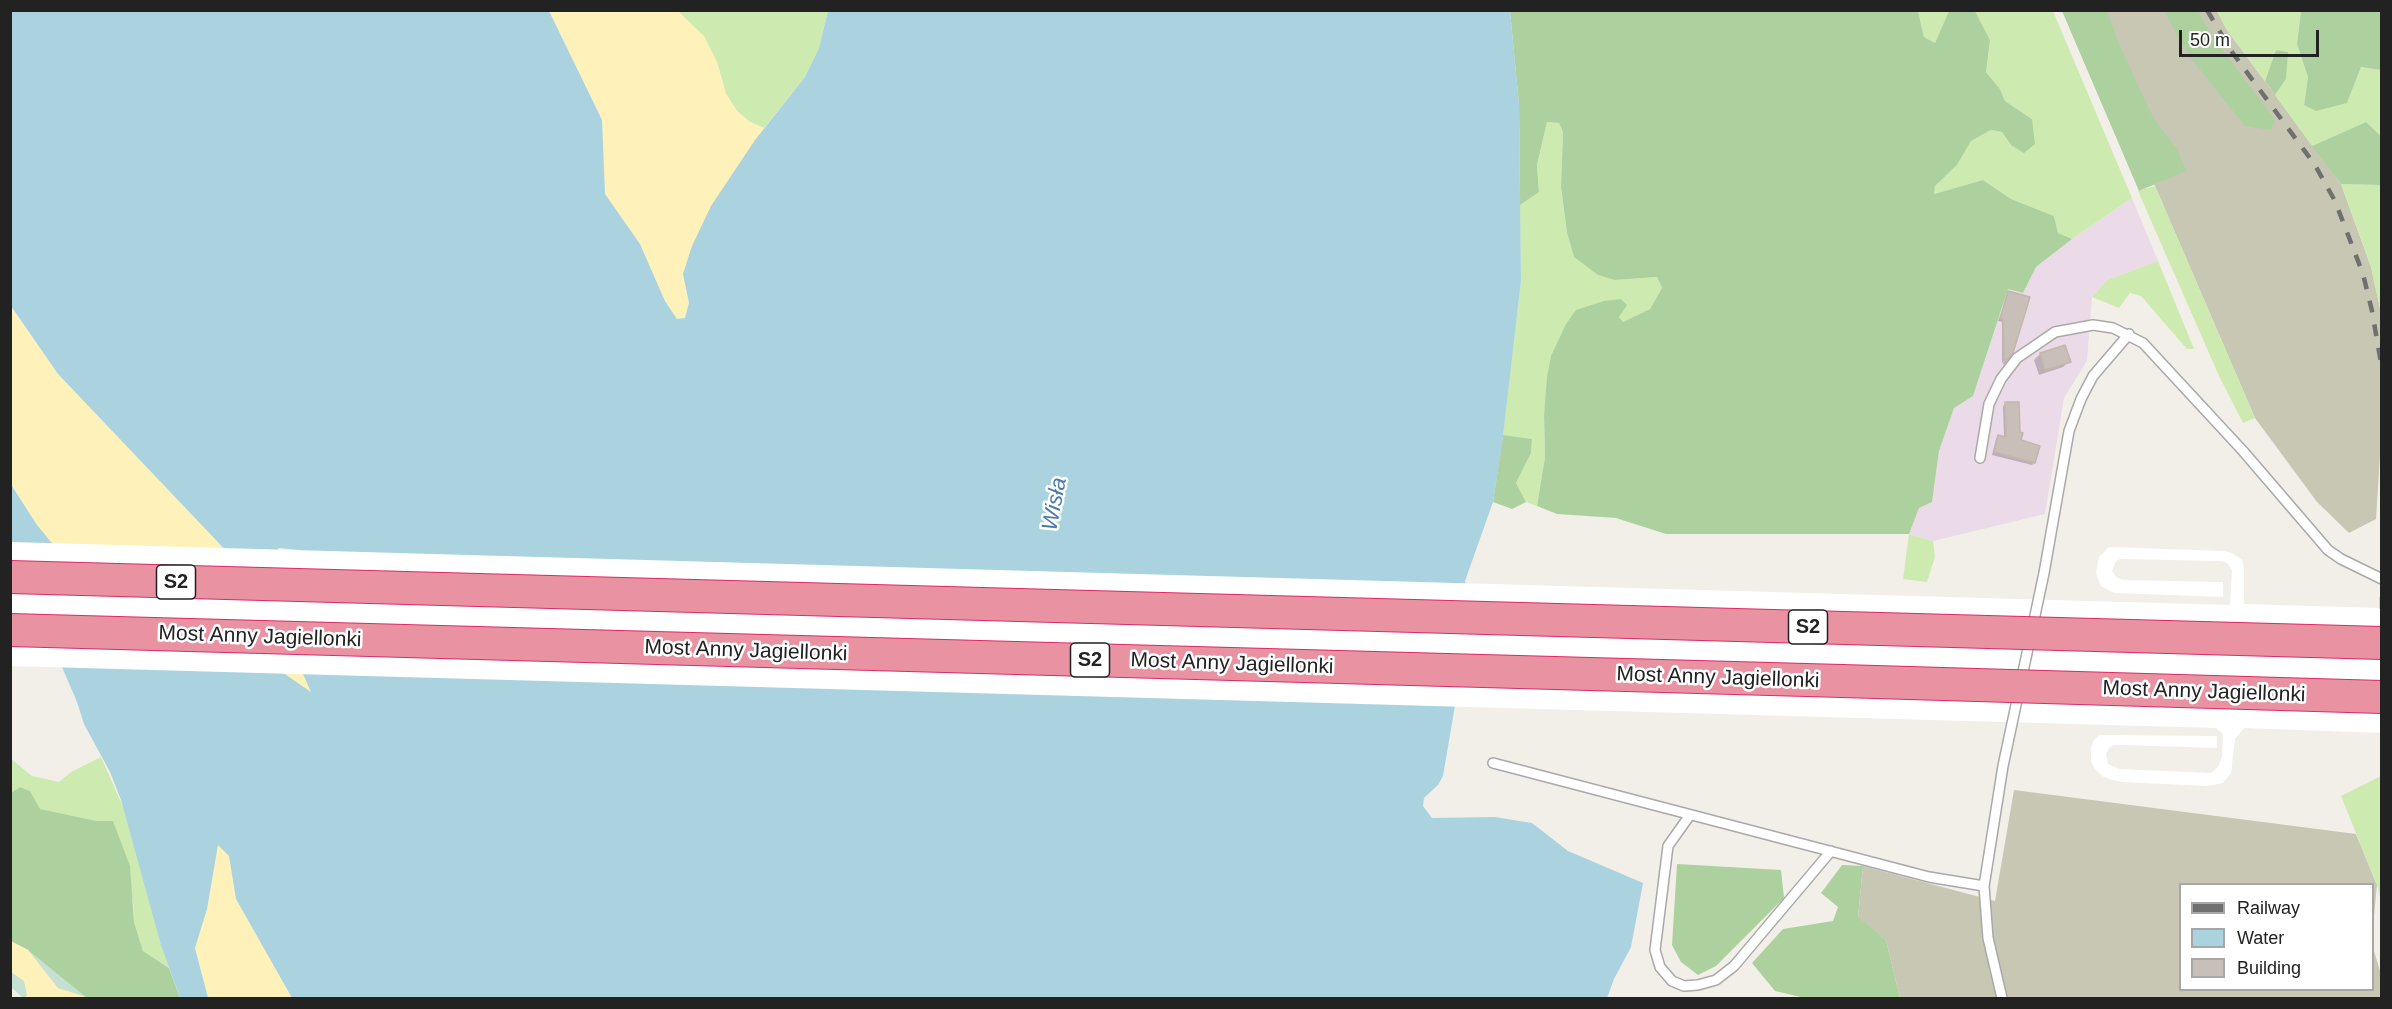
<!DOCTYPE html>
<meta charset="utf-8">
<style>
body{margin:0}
#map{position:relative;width:2392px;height:1009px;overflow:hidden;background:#f2efe9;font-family:Arial,sans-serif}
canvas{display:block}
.frame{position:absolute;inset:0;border:12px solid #222;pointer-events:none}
.legend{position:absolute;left:2179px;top:883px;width:195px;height:108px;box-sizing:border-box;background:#fff;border:2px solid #a7a7a7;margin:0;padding:8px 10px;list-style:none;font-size:18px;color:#222}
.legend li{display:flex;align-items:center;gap:12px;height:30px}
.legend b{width:30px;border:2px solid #a7a7a7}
.scale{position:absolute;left:2179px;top:30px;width:140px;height:27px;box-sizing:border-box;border:3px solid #222;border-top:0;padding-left:8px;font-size:18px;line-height:21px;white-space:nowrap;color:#222;-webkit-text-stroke:4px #fff;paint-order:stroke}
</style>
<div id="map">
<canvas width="2392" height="1009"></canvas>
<div class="frame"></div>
<ul class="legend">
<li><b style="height:8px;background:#707070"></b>Railway</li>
<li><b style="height:16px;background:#aad3df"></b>Water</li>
<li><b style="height:16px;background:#c7bfb8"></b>Building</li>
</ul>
<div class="scale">50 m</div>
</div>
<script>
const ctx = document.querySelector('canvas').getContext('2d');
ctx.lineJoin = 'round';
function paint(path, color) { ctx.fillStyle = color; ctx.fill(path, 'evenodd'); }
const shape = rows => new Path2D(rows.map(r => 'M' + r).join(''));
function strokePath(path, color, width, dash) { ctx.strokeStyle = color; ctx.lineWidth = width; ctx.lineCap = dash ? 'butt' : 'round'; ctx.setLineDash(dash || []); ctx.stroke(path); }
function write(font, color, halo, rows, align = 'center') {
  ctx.font = font + ' Arial,sans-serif'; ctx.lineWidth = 5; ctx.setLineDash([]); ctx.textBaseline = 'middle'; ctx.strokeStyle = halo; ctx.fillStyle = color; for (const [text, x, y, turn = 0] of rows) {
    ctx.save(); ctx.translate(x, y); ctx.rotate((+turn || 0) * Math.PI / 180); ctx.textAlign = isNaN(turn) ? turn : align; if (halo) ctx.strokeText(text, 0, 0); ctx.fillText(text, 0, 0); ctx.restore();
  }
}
paint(shape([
 [2132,198,2158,261,2107,280,2092,297,2087,361,2064,398,2045,514,1933,541,1909,534,1919,507,1932,502,1939,451,1954,407,1973,396,2008,289,2023,293,2036,267,2072,239]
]), '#ebdbe8');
paint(shape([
 [2083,11,2217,11,2227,30,2341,184,2371,267,2381,313,2382,422,2376,519,2349,533,2317,502,2255,418,2155,186],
 [2014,790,2356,834,2377,885,2373,927,2372,884,2180,884,2180,990,2372,990,2373,948,2381,974,2381,998,1900,998,1886,940,1858,918,1863,866,1995,901]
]), '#c7c7b4');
paint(shape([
 [678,11,828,11,819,48,805,77,764,128,750,122,737,111,726,94,717,62],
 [1918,11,1949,11,1935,43,1924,37],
 [1975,11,2053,11,2132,198,2072,239,2058,233,2054,216,2011,199,1983,180,1934,194,1935,186,1957,165,1971,141,1991,130,2002,132,2011,145,2032,119,2005,101,2000,89,1986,72,1990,40],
 [2217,11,2301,11,2297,44,2308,77,2304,105,2347,103,2361,67,2381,70,2381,136,2366,122,2312,146,2275,95,2286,79,2276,50,2265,81,2227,30],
 [1547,122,1559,123,1563,132,1561,187,1567,233,1574,257,1615,280,1657,277,1662,288,1650,309,1623,322,1619,317,1551,356,1544,415,1545,457,1537,506,1526,502,1516,483,1531,453,1532,439,1503,435,1521,281,1520,205,1539,192,1537,165],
 [2341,184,2381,185,2381,313,2371,267],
 [2155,186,2255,418,2243,423,2219,376,2138,191],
 [2158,261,2194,349,2187,349,2141,296,2130,293,2119,308,2092,297,2107,280],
 [1909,534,1933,541,1935,557,1927,582,1903,579],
 [101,757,124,809,169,968,143,951,134,922,133,900,97,821,39,809,30,791,20,787,11,794,10,758,32,776,59,782,71,772],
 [2381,776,2381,901,2377,885,2341,796]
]), '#cdebb0');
paint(shape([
 [1510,11,1918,11,1924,37,1935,43,1949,11,1975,11,1990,40,1986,72,2000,89,2005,101,2032,119,2035,144,2024,153,2011,145,2002,132,1991,130,1971,141,1957,165,1935,186,1934,194,1983,180,2011,199,2054,216,2058,233,2072,239,2036,267,2023,293,2008,289,1973,396,1954,408,1939,451,1932,502,1919,508,1909,534,1666,534,1616,518,1557,514,1537,506,1545,457,1544,415,1547,377,1551,356,1566,324,1576,310,1604,301,1621,299,1627,305,1619,317,1623,322,1650,309,1662,288,1657,277,1615,280,1598,275,1574,257,1567,233,1561,187,1563,132,1559,123,1547,122,1537,165,1539,192,1520,205,1519,105],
 [2062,11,2107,11,2121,49,2153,117,2178,151,2186,171,2139,191],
 [2164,11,2198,11,2210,33,2275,120,2271,130,2245,126,2189,56],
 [2301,11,2381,11,2381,70,2361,67,2347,103,2316,111,2304,105,2308,77,2297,44],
 [2276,50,2288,52,2286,79,2275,95,2265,81],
 [2366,122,2381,136,2381,185,2341,184,2312,146],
 [1503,435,1532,439,1531,453,1516,483,1526,502,1512,509,1493,502],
 [20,787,30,791,40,809,97,821,113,821,130,866,134,922,143,951,169,968,180,998,86,998,58,988,28,950,11,941,10,794],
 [1677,864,1781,870,1784,898,1716,966,1698,975,1681,962,1672,945],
 [1842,865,1863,866,1858,917,1886,940,1900,998,1805,998,1775,991,1752,963,1783,929,1833,921,1838,907,1821,893]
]), '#add19e');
paint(shape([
 [10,941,28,950,87,998,23,998,11,987]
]), '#c6e0d4');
paint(shape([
 [549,11,678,11,704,36,717,62,726,94,737,111,750,122,764,128,755,140,683,274,689,303,685,318,677,319,665,301,640,244,605,194,602,120],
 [10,306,58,374,254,580,276,643,303,674,312,693,266,661,51,542,37,525,11,483],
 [218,844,229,856,236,899,292,998,208,998,195,948,207,909],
 [10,941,28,950,58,988,86,997,86,998,24,998,27,995,24,981,11,972]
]), '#fff1ba');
paint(shape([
 [11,11,549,11,602,120,605,194,640,244,665,301,677,319,685,318,689,303,683,274,692,246,711,206,755,140,805,77,819,48,828,11,1510,11,1519,104,1521,281,1502,445,1493,502,1465,581,1466,641,1443,776,1438,785,1424,798,1423,806,1432,818,1495,817,1532,823,1568,851,1643,883,1631,947,1614,979,1607,998,292,998,236,899,229,856,218,845,207,909,195,948,208,998,180,998,161,945,121,800,110,772,84,724,77,702,62,667,11,571,10,483,37,525,51,542,266,661,311,692,303,674,300,550,279,548,254,580,58,374,11,306]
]), '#aad3df');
paint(shape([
 [11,542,2230,605,2232,570,2227,563,2221,561,2120,559,2116,561,2112,571,2116,577,2123,580,2223,582,2223,597,2114,593,2101,586,2096,573,2099,557,2109,547,2224,551,2232,553,2242,560,2244,568,2244,604,2381,608,2382,733,2244,728,2235,739,2231,773,2223,783,2207,786,2123,782,2112,780,2102,776,2094,768,2091,761,2091,748,2094,740,2100,735,2217,736,2217,748,2124,745,2114,745,2109,748,2106,754,2108,764,2119,769,2211,773,2218,767,2222,757,2223,734,2216,728,11,666]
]), '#fff');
paint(shape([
 [2009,292,2011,352,2002,363,2002,322,1998,321],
 [2065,347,2069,361,2063,367,2039,375,2034,360,2040,354],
 [2006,404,2020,442,2034,463,2032,465,1992,455,1996,439,1998,436,2004,438,2003,406]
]), '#0003');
const building = shape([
 [2008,291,2030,297,2013,353,2004,364,2003,319,2000,319,2008,291],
 [2065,345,2071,362,2045,370,2040,353,2065,345],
 [2005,402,2019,402,2020,432,2023,433,2021,440,2040,446,2035,463,1994,452,1998,435,2006,437,2005,402]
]);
paint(building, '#c7bfb8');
strokePath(building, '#c4b6ab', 1.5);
const service = shape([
 [1980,458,1989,404,2001,379,2017,358,2055,332,2093,325,2113,328,2143,343,2243,451,2328,550,2341,559,2382,579],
 [1493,763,1929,877,1984,886],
 [1690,815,1668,846,1655,950,1660,967,1672,981,1684,986,1698,985,1716,980,1734,966,1831,851],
 [2002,998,1988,938,1984,886,2003,766,2044,573,2069,431,2081,399,2093,376,2129,334]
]);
const motorway = shape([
 [10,577,1235,611],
 [10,630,1842,681]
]);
strokePath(service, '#a9a9a9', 12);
strokePath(motorway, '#dc2a67', 34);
strokePath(service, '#fff', 9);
strokePath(motorway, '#e892a2', 32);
strokePath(shape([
 [2207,10,2232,52,2315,165,2335,201,2363,274,2372,311,2382,369],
 [2382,597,2382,611]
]), '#707070', 4.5, [12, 12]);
const motorwayBridge = shape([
 [1235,611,2382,643],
 [1842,681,2382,697]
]);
strokePath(motorwayBridge, '#dc2a67', 34, []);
strokePath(motorwayBridge, '#e892a2', 32);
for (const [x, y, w] of [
 [176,582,39],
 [1808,627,39],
 [1090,660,39]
]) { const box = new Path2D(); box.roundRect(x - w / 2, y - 17, w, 34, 4.5); ctx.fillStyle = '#fff'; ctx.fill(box); strokePath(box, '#222', 1.5); }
write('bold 20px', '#222', null, [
 ["S2",176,582],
 ["S2",1808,627],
 ["S2",1090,660]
]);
write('21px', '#222', '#fff', [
 ["Most Anny Jagiellonki",260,637,2],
 ["Most Anny Jagiellonki",746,651,2],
 ["Most Anny Jagiellonki",1232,664,2],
 ["Most Anny Jagiellonki",1718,678,2],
 ["Most Anny Jagiellonki",2204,692,2]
]);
write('italic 22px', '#4a7aab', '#fff', [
 ["Wisła",1055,504,-79]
]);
</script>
